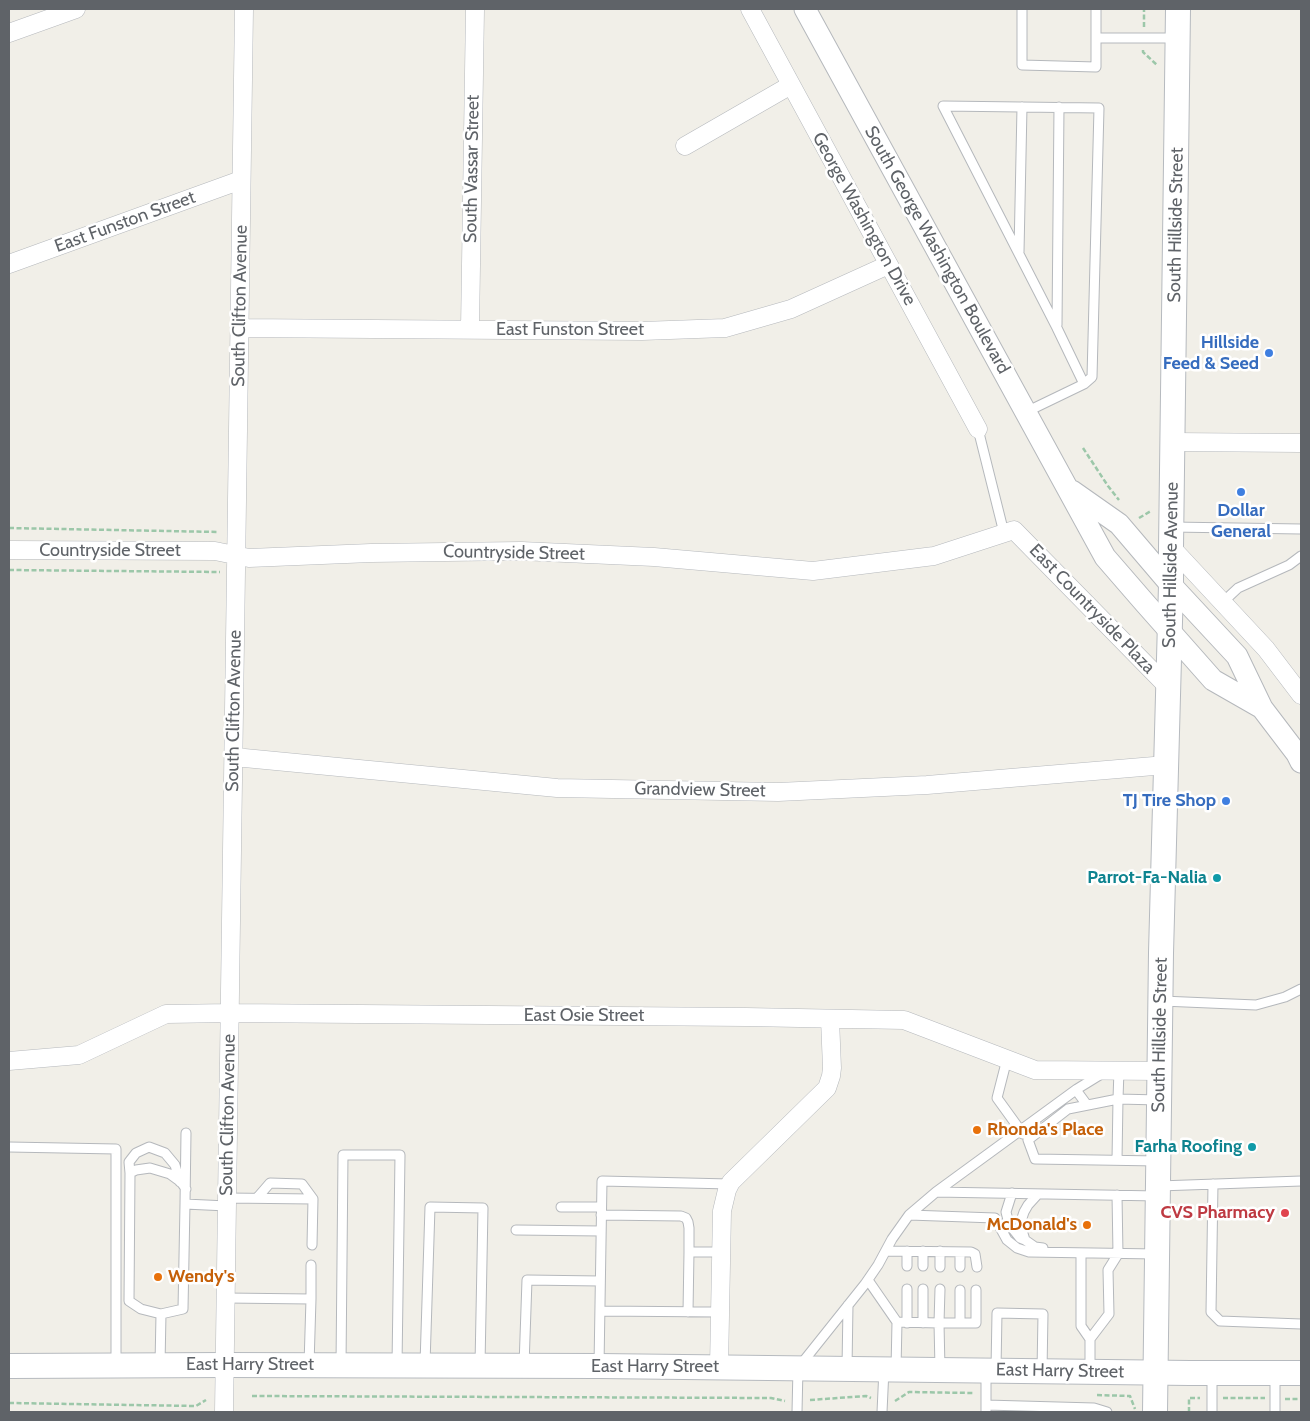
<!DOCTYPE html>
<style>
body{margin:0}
#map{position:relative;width:1310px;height:1421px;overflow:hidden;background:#f1efe8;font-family:Cabin,sans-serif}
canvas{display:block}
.frame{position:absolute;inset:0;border:10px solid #5f6368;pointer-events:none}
</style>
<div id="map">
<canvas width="1310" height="1421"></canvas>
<div class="frame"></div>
</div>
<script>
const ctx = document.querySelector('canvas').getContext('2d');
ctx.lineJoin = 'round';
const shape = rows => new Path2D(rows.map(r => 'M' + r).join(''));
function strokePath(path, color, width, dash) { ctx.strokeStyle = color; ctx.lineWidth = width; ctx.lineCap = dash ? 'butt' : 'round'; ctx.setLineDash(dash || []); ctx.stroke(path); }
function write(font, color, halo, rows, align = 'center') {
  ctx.font = font + ' Cabin,sans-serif'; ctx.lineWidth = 5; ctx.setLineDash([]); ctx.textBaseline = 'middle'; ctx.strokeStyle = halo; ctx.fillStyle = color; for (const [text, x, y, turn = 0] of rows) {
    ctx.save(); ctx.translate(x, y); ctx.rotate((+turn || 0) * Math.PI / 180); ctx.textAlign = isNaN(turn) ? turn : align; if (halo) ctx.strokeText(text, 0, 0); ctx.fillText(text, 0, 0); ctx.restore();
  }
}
const service = shape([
 [1022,9,1022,65,1096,67,1096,38,1178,38],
 [1096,9,1096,38],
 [1019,252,1022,107],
 [1057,325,1059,107],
 [1026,412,1084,384,1092,377,1099,108,943,106,1057,328,1084,384],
 [978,429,1004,533],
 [1171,527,1301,529],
 [1223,602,1238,588,1289,565,1301,556],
 [1162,1001,1256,1005,1285,997,1301,989],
 [1007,1059,997,1098,1023,1134],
 [1119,1070,1118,1099,1068,1109,1028,1140,1035,1159,1158,1161],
 [1076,1090,1087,1105],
 [9,1147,116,1149,116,1365],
 [1117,1160,1118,1099,1159,1100],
 [130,1173,129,1162,136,1153,149,1147,165,1153,175,1165,180,1182],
 [1213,1184,1211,1312,1220,1321,1301,1324],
 [1159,1186,1301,1181],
 [936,1192,1158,1196],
 [1012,1193,1006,1212,1009,1224,1020,1238,1025,1240],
 [1038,1194,1028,1205,1024,1212,1020,1224,1025,1240,1035,1247,1043,1248],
 [227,1198,313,1199],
 [257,1198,270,1183,302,1184,313,1199,312,1245],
 [185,1204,186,1133],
 [561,1207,601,1207],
 [601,1215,681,1216,686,1218,688,1222,689,1228,689,1252],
 [909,1215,995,1218,1007,1240,1017,1248,1029,1252,1157,1254],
 [516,1230,601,1231],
 [886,1251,971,1252,975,1254,977,1267],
 [960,1252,960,1267],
 [1081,1253,1081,1326,1090,1339],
 [907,1266,907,1251],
 [923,1266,923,1251],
 [940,1267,940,1251],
 [868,1280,897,1322],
 [940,1289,939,1323,976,1323,976,1290],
 [960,1290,960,1323],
 [226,1298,311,1299,309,1365],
 [311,1299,311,1265],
 [600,1311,720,1312],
 [688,1312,689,1252,722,1252],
 [161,1314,141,1309,129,1301,130,1173,136,1170,150,1168,170,1174,181,1182,186,1189],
 [907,1323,907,1289],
 [923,1323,923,1289],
 [425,1364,430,1207,483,1208,480,1365],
 [160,1365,161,1314,183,1309,185,1204,227,1206],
 [341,1365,343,1155,400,1155,397,1365],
 [524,1366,527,1280,600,1281],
 [599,1366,602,1181,730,1184],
 [847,1368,848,1305],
 [896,1369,897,1322,939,1323,940,1369],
 [996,1369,997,1313,1043,1314,1042,1371],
 [1090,1371,1090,1339,1109,1314,1108,1270,1118,1254,1117,1195],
 [1275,1374,1275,1412],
 [1212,1375,1212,1412],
 [986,1405,1094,1408,1107,1412],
 [797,1412,798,1368,865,1284,878,1265,892,1239,909,1215,936,1192,1077,1089,1103,1073],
 [882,1412,884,1369],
 [986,1412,986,1370]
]);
const minor = shape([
 [750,9,978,429],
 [9,33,76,9],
 [685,146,791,85],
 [9,264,241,180],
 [240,328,642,331,725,328,791,309,888,265],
 [470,329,475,9],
 [1172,442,1301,443],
 [1171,547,1266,649,1301,695],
 [9,550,215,551,249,558,371,553,521,551,654,557,813,571,934,556,1014,530,1169,688],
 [234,757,557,788,778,792,927,785,1166,765],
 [9,1061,79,1055,166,1014,230,1013,746,1017,904,1020,1035,1070,1160,1071],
 [719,1367,722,1211,727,1190,731,1182,827,1088,831,1076,832,1068,830,1019],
 [224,1412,244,9]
]);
const tertiary = shape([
 [805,9,1105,557,1144,602,1213,680,1262,708],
 [1072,491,1119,524,1171,585,1237,656,1262,708,1297,754,1301,762]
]);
const secondary = shape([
 [9,1366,225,1365,599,1366,1190,1373,1301,1373],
 [1155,1412,1161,953,1171,585,1171,547,1178,9]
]);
strokePath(service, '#b5b8bc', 11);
strokePath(minor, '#b5b8bc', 19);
strokePath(tertiary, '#b5b8bc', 23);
strokePath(secondary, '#b6babf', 26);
strokePath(shape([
 [1144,27,1144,9],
 [1143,50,1143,52,1158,66],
 [1083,448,1108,486,1119,500],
 [1139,518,1151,511],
 [9,528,219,532],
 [9,570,220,572],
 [1097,1395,1130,1396,1135,1409],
 [252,1396,771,1398,785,1401],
 [1223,1398,1265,1398],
 [1285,1399,1301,1399],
 [810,1400,866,1396,871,1398],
 [895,1401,909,1392,974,1393],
 [9,1403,196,1406,206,1400],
 [1189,1412,1189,1398,1200,1398]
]), '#9cc7a9', 2.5, [5, 2.5]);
strokePath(service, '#fff', 9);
strokePath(minor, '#fff', 18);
strokePath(tertiary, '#fff', 21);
strokePath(secondary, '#fff', 24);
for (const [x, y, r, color] of [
 [1269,353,5,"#3f7fe0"],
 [1241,492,5,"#3f7fe0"],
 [1226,801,5,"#3f7fe0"],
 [1217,878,5,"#0f9aa8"],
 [977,1130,5,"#e8710a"],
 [1252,1147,5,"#0f9aa8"],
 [1285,1213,5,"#e0444e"],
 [1087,1225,5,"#e8710a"],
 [158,1277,5,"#e8710a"]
]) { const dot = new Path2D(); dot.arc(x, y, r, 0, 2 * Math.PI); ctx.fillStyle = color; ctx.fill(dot); strokePath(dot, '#fff', 2); }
write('18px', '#5f6368', '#fff', [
 ["South Vassar Street",472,169,-89],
 ["George Washington Drive",864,219,61],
 ["East Funston Street",125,222,-20],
 ["South Hillside Street",1176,225,-89],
 ["South George Washington Boulevard",937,250,61],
 ["South Clifton Avenue",240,306,-89],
 ["East Funston Street",570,330],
 ["Countryside Street",110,551],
 ["Countryside Street",514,553,1],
 ["South Hillside Avenue",1171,565,-89],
 ["East Countryside Plaza",1092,609,46],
 ["South Clifton Avenue",234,711,-89],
 ["Grandview Street",700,790,1],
 ["East Osie Street",584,1016],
 ["South Hillside Street",1160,1035,-89],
 ["South Clifton Avenue",228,1115,-89],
 ["East Harry Street",250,1365],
 ["East Harry Street",655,1367],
 ["East Harry Street",1060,1371,1]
]);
write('bold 18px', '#366cbe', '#fff', [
 ["Hillside",1259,343],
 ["Feed & Seed",1259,364],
 ["Dollar",1241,511,"center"],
 ["General",1241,532,"center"],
 ["TJ Tire Shop",1216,801]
], 'right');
write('bold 18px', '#0d838f', '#fff', [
 ["Parrot-Fa-Nalia",1207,878],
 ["Farha Roofing",1242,1147]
], 'right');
write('bold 18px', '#c56008', '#fff', [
 ["Rhonda's Place",987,1130],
 ["McDonald's",1077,1225,"right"],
 ["Wendy's",168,1277]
], 'left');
write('bold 18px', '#be3a42', '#fff', [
 ["CVS Pharmacy",1275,1213]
], 'right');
</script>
